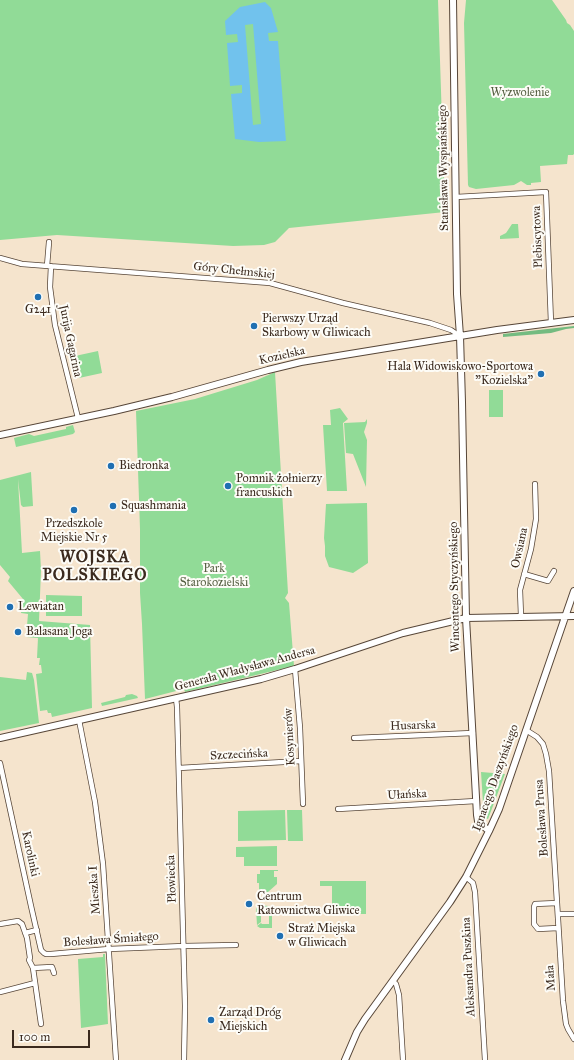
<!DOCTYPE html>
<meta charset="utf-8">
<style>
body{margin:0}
#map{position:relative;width:574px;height:1060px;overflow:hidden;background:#f5e4cd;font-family:"IM FELL Great Primer",serif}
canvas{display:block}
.scale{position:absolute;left:12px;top:1030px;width:78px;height:18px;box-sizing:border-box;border:2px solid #3b2a1e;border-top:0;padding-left:5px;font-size:12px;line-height:14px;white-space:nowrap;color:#3b2a1e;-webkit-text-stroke:3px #fdfcf7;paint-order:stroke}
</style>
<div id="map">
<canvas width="574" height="1060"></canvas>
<div class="scale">100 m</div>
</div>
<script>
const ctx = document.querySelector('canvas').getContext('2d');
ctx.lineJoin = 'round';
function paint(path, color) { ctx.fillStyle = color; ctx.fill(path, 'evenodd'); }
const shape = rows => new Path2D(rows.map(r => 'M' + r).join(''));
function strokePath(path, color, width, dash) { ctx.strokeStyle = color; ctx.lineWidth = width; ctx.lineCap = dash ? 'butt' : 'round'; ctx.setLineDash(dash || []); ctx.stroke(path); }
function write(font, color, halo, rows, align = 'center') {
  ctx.font = font + ' "IM FELL Great Primer",serif'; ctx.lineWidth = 4; ctx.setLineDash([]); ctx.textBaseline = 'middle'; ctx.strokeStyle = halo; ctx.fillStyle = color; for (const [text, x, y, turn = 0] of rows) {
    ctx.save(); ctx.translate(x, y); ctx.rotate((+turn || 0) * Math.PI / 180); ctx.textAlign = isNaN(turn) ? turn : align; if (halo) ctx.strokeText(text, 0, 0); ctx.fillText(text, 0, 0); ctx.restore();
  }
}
paint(shape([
 [0,0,438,0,445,212,289,228,275,242,264,245,233,246,57,235,0,240],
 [466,0,552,0,566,20,567,23,570,25,574,31,574,154,573,155,568,155,567,164,540,166,541,182,531,183,531,185,527,185,521,181,514,185,476,189,469,187,468,185,464,23],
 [512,224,518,224,519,238,501,239,500,239,500,236,506,233],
 [98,351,102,373,79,378,75,356],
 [275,372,288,593,285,598,289,603,294,666,185,692,184,689,145,699,142,624,140,593,140,529,136,411,195,399,257,380],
 [489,390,503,390,503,417,489,417],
 [340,408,348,419,343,423,347,491,327,491,323,425,331,425,330,410],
 [367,419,367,423,364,432,367,440,366,487,353,454,346,453,344,423,365,422],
 [73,425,75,432,73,434,16,447,14,438,29,434,34,436,66,429,66,427],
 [31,472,33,506,23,507,21,505,18,479,22,553,40,551,41,570,39,621,90,625,92,708,52,717,51,713,48,713,47,710,40,711,36,674,42,673,41,665,39,665,40,658,37,658,38,638,26,637,28,614,21,613,23,599,8,581,10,577,0,565,0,480],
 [367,503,368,563,353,573,329,567,325,556,325,546,324,538,326,504],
 [46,595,82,596,82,616,46,616],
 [27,672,32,673,34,680,39,723,0,731,0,677,26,680],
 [132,694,137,696,138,698,102,706,101,703,125,697,126,695],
 [481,772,505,774,488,819,484,818],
 [285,810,286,840,238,841,238,811],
 [287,810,302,810,303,841,288,841],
 [277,846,277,866,244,866,244,857,236,857,236,847],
 [260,870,278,870,278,871,274,871,274,877,277,877,277,884,268,892,259,892,259,883,257,883,257,874,260,874],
 [320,881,366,881,366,914,332,914,332,886,320,886],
 [261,905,268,906,272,910,272,928,260,928,257,926,261,923,262,924,269,924,269,916,261,916,261,922,257,925,256,909,258,906],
 [103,954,105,954,105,955,108,1024,81,1028,78,959,103,957]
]), '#91db97');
paint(shape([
 [574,326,574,328,566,329,551,333,503,337,503,334]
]), '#74bb80');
paint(shape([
 [265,2,271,8,278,32,268,33,269,41,278,41,286,141,259,142,235,139,231,94,242,93,242,85,230,86,227,43,238,42,237,34,226,35,225,21,240,7],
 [253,24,261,124,253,125,245,25]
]), '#71c2ed');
const minor = shape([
 [456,197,546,192,551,323],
 [0,258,22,264,270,283,343,303,430,323,451,330,460,336],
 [47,266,49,242],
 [51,266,50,287,55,325,78,418],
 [524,574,548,581,554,571],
 [521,616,520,590,531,549,536,519,535,484],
 [295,669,300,728,303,804],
 [176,698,177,707,185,1006,184,1060],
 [79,720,95,802,103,864,116,1060],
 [526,730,537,737,543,744,546,754,549,771,563,1001,566,1024,568,1029,574,1039],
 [354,738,473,733],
 [0,763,31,906,41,950,44,953,46,954,51,954,109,949,184,946,236,945],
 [179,768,301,761],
 [338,809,476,801],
 [466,877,473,883,475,892,485,1060],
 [557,903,535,904,534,907,534,924,538,929,558,928],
 [558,914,574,914],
 [0,924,18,921,22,924,27,938,30,958,29,960,33,968,41,1024],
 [25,933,37,930],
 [33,968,52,967,54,973],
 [393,981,396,984,399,995,403,1060],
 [0,992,35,983]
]);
const tertiary = shape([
 [453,0,457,294,460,336,462,402,466,618,477,815,478,821,481,824,489,831],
 [0,435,114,411,172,397,268,370,301,362,497,330,574,320],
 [0,738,261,679,295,669,403,633,466,618,574,616],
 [345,1060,357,1032,365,1019,450,902,466,877,489,831,499,809,574,591]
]);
strokePath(minor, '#574638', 6);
strokePath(tertiary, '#574638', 8);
strokePath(minor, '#fff', 4.5);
strokePath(tertiary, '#fff', 6);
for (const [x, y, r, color] of [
 [38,297,4,"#1f6fb2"],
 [254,326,4,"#1f6fb2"],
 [541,374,4,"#1f6fb2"],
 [111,466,4,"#1f6fb2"],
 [228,486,4,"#1f6fb2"],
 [113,506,4,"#1f6fb2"],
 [74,510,4,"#1f6fb2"],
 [10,607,4,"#1f6fb2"],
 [18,632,4,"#1f6fb2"],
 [249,904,4,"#1f6fb2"],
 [280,936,4,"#1f6fb2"],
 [211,1020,4,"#1f6fb2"]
]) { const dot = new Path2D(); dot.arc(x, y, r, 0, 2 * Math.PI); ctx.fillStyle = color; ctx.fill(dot); strokePath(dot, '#fdfcf7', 1.5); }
write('12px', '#555f42', '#fdfcf7', [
 ["Wyzwolenie",520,93],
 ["Park",214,569],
 ["Starokozielski",214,583]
]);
write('12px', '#3b2a1e', '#fdfcf7', [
 ["Stanisława Wyspiańskiego",444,168,-91],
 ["Plebiscytowa",538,237,-92],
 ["Góry Chełmskiej",234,271,6],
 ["Jurija Gagarina",70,341,78],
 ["Kozielska",282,356,-13],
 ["Owsiana",520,548,-78],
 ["Wincentego Styczyńskiego",455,587,-91],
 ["Generała Władysława Andersa",245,669,-15],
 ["Husarska",413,726,-2],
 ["Kosynierów",290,737,-93],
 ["Szczecińska",239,755,-3],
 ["Ignacego Daszyńskiego",496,778,-70],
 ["Ułańska",407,795,-3],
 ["Bolesława Prusa",542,818,-94],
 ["Karolinki",30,854,78],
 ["Płowiecka",172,879,-92],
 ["Mieszka I",95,890,-94],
 ["Bolesława Śmiałego",111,940,-4],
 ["Aleksandra Puszkina",469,967,-93],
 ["Mała",551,978,-94]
]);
write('12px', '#3b2a1e', '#fdfcf7', [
 ["G241",38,310,"center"],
 ["Pierwszy Urząd",262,319],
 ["Skarbowy w Gliwicach",262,333],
 ["Hala Widowiskowo-Sportowa",533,367,"right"],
 ["\"Kozielska\"",533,381,"right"],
 ["Biedronka",119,466],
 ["Pomnik żołnierzy",236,479],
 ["francuskich",236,493],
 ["Squashmania",121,506],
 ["Przedszkole",74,524,"center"],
 ["Miejskie Nr 5",74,538,"center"],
 ["Lewiatan",18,607],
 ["Balasana Joga",26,632],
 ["Centrum",257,897],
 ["Ratownictwa Gliwice",257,911],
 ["Straż Miejska",288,929],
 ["w Gliwicach",288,943],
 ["Zarząd Dróg",219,1013],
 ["Miejskich",219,1027]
], 'left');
ctx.letterSpacing = '1px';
write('bold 16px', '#3b2a1e', '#fdfcf7', [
 ["WOJSKA",95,558],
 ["POLSKIEGO",95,576]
]);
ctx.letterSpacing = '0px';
</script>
